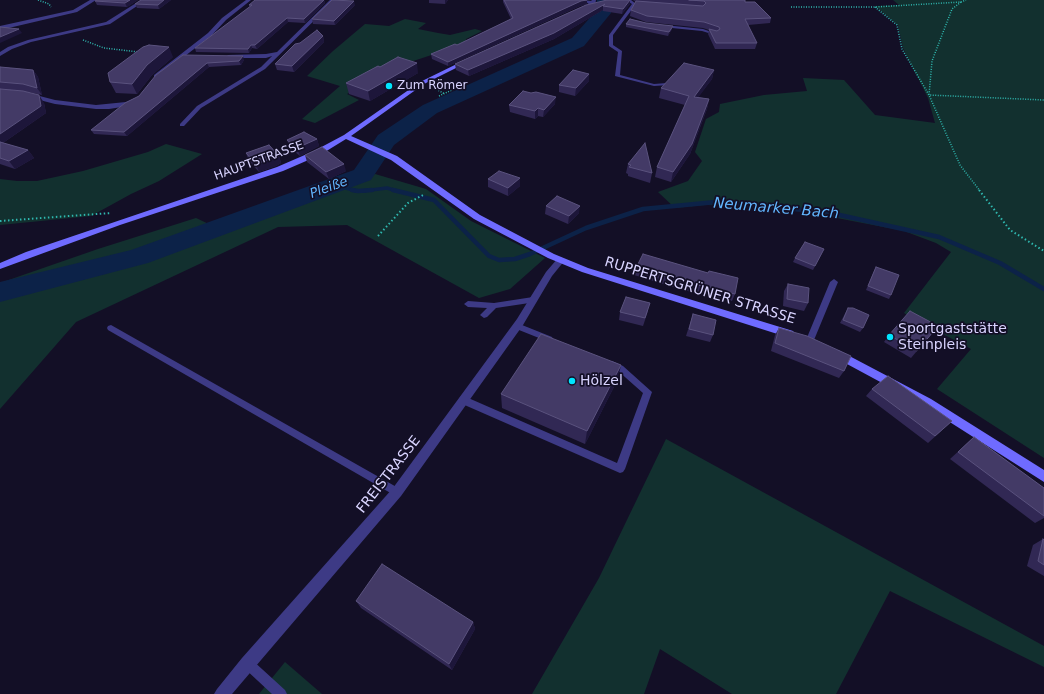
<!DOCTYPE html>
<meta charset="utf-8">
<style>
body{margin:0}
canvas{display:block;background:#130f26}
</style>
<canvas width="1044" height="694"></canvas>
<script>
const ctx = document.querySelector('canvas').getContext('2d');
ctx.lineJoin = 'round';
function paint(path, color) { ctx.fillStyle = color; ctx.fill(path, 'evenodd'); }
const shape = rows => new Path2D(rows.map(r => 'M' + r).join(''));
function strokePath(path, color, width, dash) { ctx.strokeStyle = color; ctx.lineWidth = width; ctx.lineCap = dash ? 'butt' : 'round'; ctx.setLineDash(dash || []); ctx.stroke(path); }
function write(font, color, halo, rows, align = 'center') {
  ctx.font = font + ' "DejaVu Sans",sans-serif'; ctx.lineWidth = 3.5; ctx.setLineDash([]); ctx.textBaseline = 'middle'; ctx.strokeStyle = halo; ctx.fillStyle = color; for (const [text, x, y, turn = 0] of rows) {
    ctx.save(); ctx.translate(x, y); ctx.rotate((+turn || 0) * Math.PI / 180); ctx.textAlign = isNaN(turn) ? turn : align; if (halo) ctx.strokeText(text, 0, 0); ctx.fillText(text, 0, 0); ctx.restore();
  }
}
paint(shape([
 [893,0,1044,0,1044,458,937,389,971,349,904,313,951,252,936,243,904,231,801,211,748,206,705,205,675,208,658,192,688,181,702,161,695,152,706,119,719,112,720,104,764,95,807,91,803,78,844,80,875,115,935,123,928,98,903,48,898,25,875,6,899,5],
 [405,19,426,23,418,29,438,33,450,35,475,29,482,31,466,39,465,44,401,65,382,74,347,94,359,100,315,123,302,119,340,86,307,76,333,51,365,24,389,26],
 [166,144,202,154,159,181,131,194,91,216,0,225,0,179,17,181,37,181,83,171,148,152],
 [375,174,426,189,471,221,545,258,510,289,479,298,347,225,278,227,76,322,0,409,0,283,98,249,196,218,215,227],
 [666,439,1044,646,1044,667,890,591,836,694,732,694,660,649,644,694,532,694,599,578],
 [285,662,322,694,259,694]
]), '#12302f');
strokePath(shape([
 [339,186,356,191],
 [363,191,387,188,397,191]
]), '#0c2248', 3.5);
strokePath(shape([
 [352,190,358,191,372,190],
 [393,190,434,200,489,256,499,260,515,259,530,254,586,228,643,209,716,202,826,212,939,237,1000,263,1044,289]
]), '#0c2248', 4.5);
paint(shape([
 [597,0,613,0,611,13,584,46,437,113,394,145,371,180,148,263,0,302,0,282,131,250,354,170,378,135,423,105,572,38,595,12,597,0]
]), '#0c2248');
strokePath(shape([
 [38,0,49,4,51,7],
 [961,2,952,9,932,61,929,95,1044,100],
 [791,7,875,7,961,2,966,0],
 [875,7,897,25,902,49,929,95,960,165,980,191],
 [83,40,104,48,139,52],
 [434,88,445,94],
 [439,96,454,89]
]), '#2fb8b0', 1.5, [1, 1.5]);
strokePath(shape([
 [979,190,1010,230,1044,251],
 [0,221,111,213],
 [378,236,408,203,425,194]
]), '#2fb8b0', 2, [1.5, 2.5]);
paint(shape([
 [626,0,631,0,636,4,613,35,613,45,622,51,620,75,654,84,667,83,669,84,669,85,654,86,615,76,618,52,609,46,609,35,632,4,626,0],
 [664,25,703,29,717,34,715,35,702,31,662,27,662,26,664,25],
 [834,279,838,282,814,340,810,343,807,342,806,340,830,282,834,279],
 [533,297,536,298,537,300,536,302,496,308,487,317,484,318,480,315,487,308,468,307,464,304,468,301,494,303,533,297],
 [517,323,552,337,553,339,549,342,514,328,513,326,517,323],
 [111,325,400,489,402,492,400,495,397,497,394,495,108,330,107,328,108,326,111,325],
 [612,361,623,366,652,392,625,469,623,472,620,473,460,403,459,400,460,397,463,396,466,397,617,463,643,393,617,370,609,366,608,364,609,362,612,361],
 [247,657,251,659,285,690,287,694,272,694,243,667,241,663,243,659,247,657]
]), '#3d3a85');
paint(shape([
 [90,0,96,0,77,12,0,30,0,26,73,10,90,0],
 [141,0,146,0,110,24,31,42,12,49,0,56,0,52,8,47,28,40,106,22,141,0],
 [246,0,251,0,226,20,212,35,158,77,154,77,154,75,208,33,222,18,246,0],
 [330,0,335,0,265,69,201,108,184,126,180,126,180,124,197,106,261,67,272,56,266,58,230,58,227,56,228,55,266,54,277,52,330,0],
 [584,0,591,1,592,0,596,0,595,5,591,6,584,0],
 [0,90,28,93,55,100,96,105,126,102,135,98,138,100,128,106,109,109,96,109,55,104,28,97,0,94,0,90],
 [561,257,565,260,552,276,523,325,401,496,232,694,214,694,217,689,242,658,393,488,517,319,546,272,558,258,561,257]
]), '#3d3a85');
paint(shape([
 [465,60,470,61,424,84,351,136,397,156,480,215,554,254,588,268,793,331,795,334,793,337,790,338,582,272,548,258,474,219,391,160,346,139,320,155,283,171,120,225,0,269,0,263,26,252,277,167,314,151,344,135,420,82,465,60],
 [838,350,931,399,1044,470,1044,482,923,405,834,357,833,354,834,351,838,350]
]), '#6f6bff');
paint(shape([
 [97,0,138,0,127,7,97,5,95,1],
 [171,0,159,9,137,8,135,4],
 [324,0,325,3,305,23,288,22,257,49,252,48,249,53,196,52,195,48,250,7,249,5],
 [429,0,448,0,445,4,429,3],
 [503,0,587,0,587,4,580,6,448,66,432,59,431,54,457,45,511,19,503,2],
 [633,0,745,0,745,2,771,18,770,23,748,25,757,43,755,49,715,49,708,34,709,30,703,28,646,22,630,16,631,10,636,2],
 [630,4,622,14,603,11,603,10,554,39,469,76,456,70,455,64,586,5],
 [355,5,335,25,313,24,312,19],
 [646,23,672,29,668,36,626,27,626,24],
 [323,36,324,42,294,72,277,70,275,64,300,43],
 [183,55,244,60,241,65,209,67,127,136,94,134,91,130,139,96],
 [173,57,152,75,137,94,116,93,110,82],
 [0,67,33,70,38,77,42,95,28,92,0,89],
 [380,67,418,73,370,101,349,94,346,83],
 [714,70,712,79,698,97,709,99,707,109,690,154,671,182,655,177,657,167,685,105,659,98,661,88],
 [589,74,589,81,575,96,559,92,559,85],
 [0,89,44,103,46,113,3,143,28,150,34,158,15,169,0,164],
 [555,104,543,117,538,116,535,119,510,112,509,105],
 [317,139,319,146,300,156,290,148,287,140],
 [246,153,279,156,281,163,276,166,259,172,249,161],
 [305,155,346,171,329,179,307,162],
 [628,164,652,173,650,183,628,176,628,174,626,173],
 [520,178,520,186,508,196,488,187,488,179],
 [546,206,579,213,568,224,545,214],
 [824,249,813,270,793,262,795,258],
 [876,267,891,295,889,299,866,290,874,271],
 [636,268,735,294,732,301,683,290,634,275],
 [788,284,808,303,804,311,783,306,784,291],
 [848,308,863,328,860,332,840,323],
 [648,311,643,326,619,320,620,312],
 [693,314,713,335,710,342,686,336],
 [938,326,911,358,884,342,889,335],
 [779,328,844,371,839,378,771,351,775,335],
 [618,379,585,444,502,408,501,394],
 [872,389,952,421,928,443,866,396],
 [974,437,1044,488,1044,518,1035,523,950,459],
 [1043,539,1044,540,1044,576,1027,566,1033,545],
 [356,601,473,622,475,629,452,670,361,608]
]), '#312854');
paint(shape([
 [130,0,138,0,127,7,125,3],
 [164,0,171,0,159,9,158,5],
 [324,0,325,3,305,23,304,19],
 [445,0,448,0,445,4],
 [587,0,587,4,580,6,448,66,448,62,581,1],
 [630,0,630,4,622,14,623,9],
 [354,1,355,5,335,25,334,21],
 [605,4,603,6,603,10,554,39,469,76,468,70],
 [287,18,288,22,257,49,255,45],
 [673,26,672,29,668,36,669,32],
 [19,29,22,33,0,43,0,37],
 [323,36,324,42,294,72,292,66],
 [251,45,252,48,249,53,248,49],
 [169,47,173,57,152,75,137,94,132,84,147,65],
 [243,56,244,60,241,65,239,61],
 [207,63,209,67,127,136,124,132],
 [417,63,418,73,370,101,368,91],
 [33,70,38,77,42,95,37,88],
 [714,70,712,79,692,106,694,97],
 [589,74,589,81,575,96,576,88],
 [39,95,44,103,46,113,0,145,0,134],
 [556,97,555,104,543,117,544,110],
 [709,99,707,109,690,154,671,182,673,172],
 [538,108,538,116,535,119,535,111],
 [317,139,319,146,300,156,297,148],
 [28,150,34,158,15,169,9,161],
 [279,156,281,163,276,166,259,172,256,164],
 [344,164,346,171,329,179,326,172],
 [520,178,520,186,508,196,508,188],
 [580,206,579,213,568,224,569,216],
 [621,365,618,379,585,444,587,431],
 [473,622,475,629,452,670,449,664]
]), '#1d163a');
const building = shape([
 [97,0,130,0,125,3,95,1,97,0],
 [141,0,164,0,158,5,135,4,141,0],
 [255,0,324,0,304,19,287,18,255,45,251,45,248,49,195,48,252,5,249,5,255,0],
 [332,0,354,1,334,21,312,19,332,0],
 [504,0,587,0,581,1,448,62,431,54,455,44,457,45,513,18,504,0],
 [607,0,630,0,623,9,603,6,605,4,554,33,468,70,455,64,586,5,607,0],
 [689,0,745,0,745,2,755,2,771,18,745,19,757,43,716,43,709,29,717,31,720,29,719,27,704,22,647,16,631,10,636,1,703,6,706,3,704,1,689,0],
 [630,19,646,23,673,26,669,32,626,24,630,19],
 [0,27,19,29,0,37,0,27],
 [317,30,323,36,292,66,275,64,295,44,300,43,317,30],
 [149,45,169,47,147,65,132,84,110,82,108,73,143,47,149,45],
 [183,55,243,56,239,61,207,63,124,132,91,130,125,103,139,96,156,75,183,55],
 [398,57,417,63,368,91,346,83,378,66,380,67,398,57],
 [684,63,714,70,694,97,709,99,692,144,673,172,657,167,689,96,661,88,684,63],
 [0,67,33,70,37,88,23,84,0,82,0,67],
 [573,70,589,74,576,88,559,85,573,70],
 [0,89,23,91,39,95,41,106,0,134,0,89],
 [523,91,531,93,536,92,556,97,544,110,538,108,535,111,509,105,523,91],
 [304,132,317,139,297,148,287,140,304,132],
 [0,142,28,150,9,161,0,158,0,142],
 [645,143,652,173,629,167,631,165,628,164,645,143],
 [269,145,279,156,273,158,256,164,246,153,269,145],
 [322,147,344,164,326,172,305,155,322,147],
 [499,171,520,178,508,188,488,179,499,171],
 [557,196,580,206,569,216,546,206,557,196],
 [805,242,824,249,815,266,795,258,805,242],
 [643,254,708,273,709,271,738,278,735,294,685,282,636,268,643,254],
 [876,267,899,275,891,295,868,286,876,267],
 [788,284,809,288,808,303,787,299,788,284],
 [626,297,650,303,645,318,620,312,626,297],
 [848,308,853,308,869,315,863,328,843,320,848,308],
 [910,311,938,326,917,351,889,335,910,311],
 [693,314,716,320,713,335,689,329,693,314],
 [779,328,807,336,851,356,844,371,775,343,779,328],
 [541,334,621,365,587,431,501,394,541,334],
 [888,376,952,421,935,436,872,389,888,376],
 [974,437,1044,488,1044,516,958,452,974,437],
 [1043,539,1044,540,1044,565,1038,561,1043,539],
 [382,564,473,622,449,664,356,601,382,564]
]);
paint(building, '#433a66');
strokePath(building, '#5a527e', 1);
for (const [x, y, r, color] of [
 [389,86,4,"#00e5ff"],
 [890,337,4,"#00e5ff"],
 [572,381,4,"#00e5ff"]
]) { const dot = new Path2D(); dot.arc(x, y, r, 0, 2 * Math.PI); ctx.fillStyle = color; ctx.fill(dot); strokePath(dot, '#130f26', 1.5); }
write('12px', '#d9d4ff', '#130f26', [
 ["Zum Römer",397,86]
], 'left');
write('12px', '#d9d4ff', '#130f26', [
 ["HAUPTSTRASSE",259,161,-20]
]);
write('italic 13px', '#62b6ff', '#130f26', [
 ["Pleiße",329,188,-20]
]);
write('14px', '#d9d4ff', '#130f26', [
 ["RUPPERTSGRÜNER STRASSE",700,291,17],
 ["FREISTRASSE",389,475,-52]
]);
write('14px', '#d9d4ff', '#130f26', [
 ["Sportgaststätte",898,329],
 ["Steinpleis",898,345],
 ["Hölzel",580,381]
], 'left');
write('italic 15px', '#62b6ff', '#130f26', [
 ["Neumarker Bach",776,209,5]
]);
</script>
